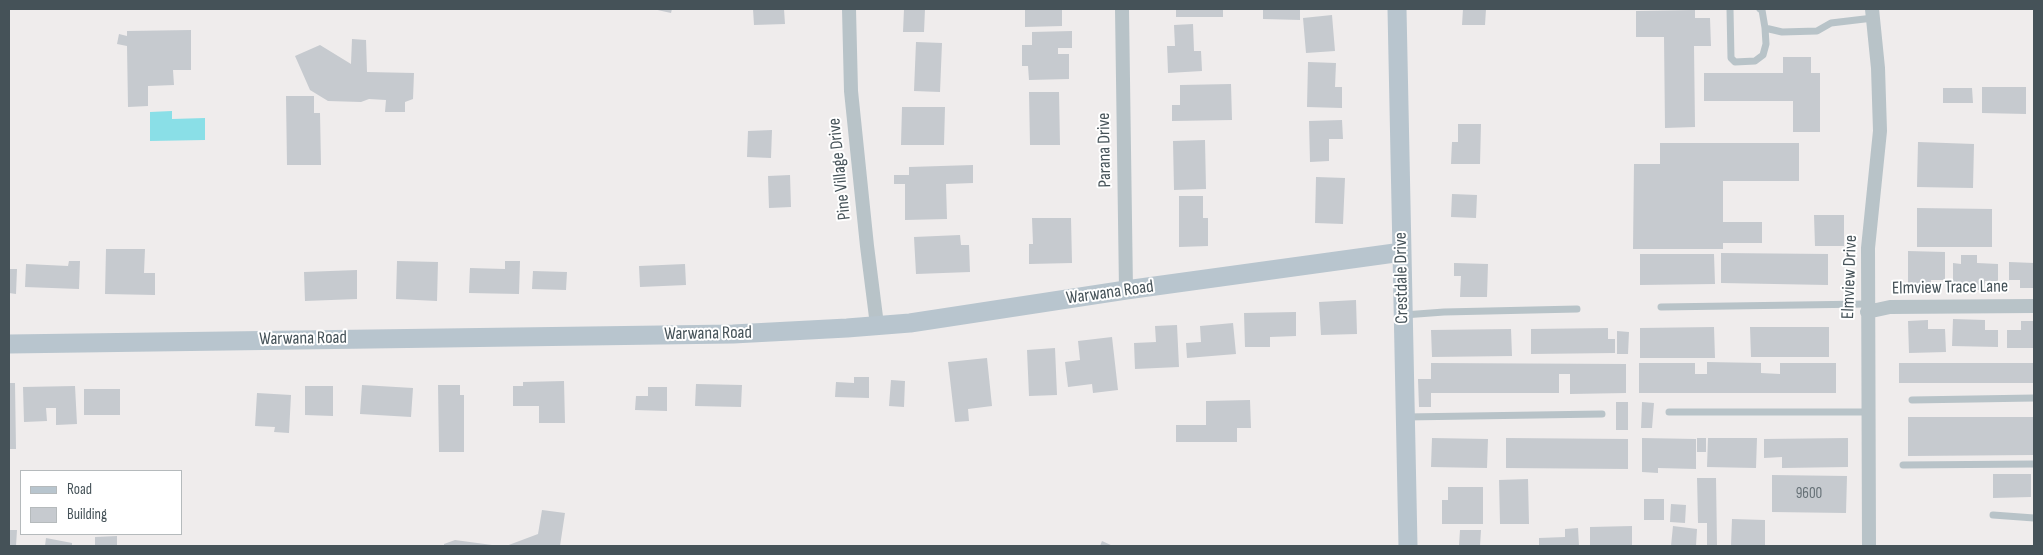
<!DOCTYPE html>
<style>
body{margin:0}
#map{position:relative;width:2043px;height:555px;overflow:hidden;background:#efecec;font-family:"Sofia Sans Condensed",sans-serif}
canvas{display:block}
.frame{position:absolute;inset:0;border:10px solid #455258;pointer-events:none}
.legend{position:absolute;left:20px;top:470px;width:162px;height:65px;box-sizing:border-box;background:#fff;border:1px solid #b5babc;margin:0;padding:6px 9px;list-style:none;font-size:15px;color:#455258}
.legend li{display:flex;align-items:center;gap:10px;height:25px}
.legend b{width:25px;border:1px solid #b5babc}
</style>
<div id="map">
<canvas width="2043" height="555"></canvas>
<div class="frame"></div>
<ul class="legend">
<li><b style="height:6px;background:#b8c5ce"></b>Road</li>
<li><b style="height:14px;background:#c6cacf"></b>Building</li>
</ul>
</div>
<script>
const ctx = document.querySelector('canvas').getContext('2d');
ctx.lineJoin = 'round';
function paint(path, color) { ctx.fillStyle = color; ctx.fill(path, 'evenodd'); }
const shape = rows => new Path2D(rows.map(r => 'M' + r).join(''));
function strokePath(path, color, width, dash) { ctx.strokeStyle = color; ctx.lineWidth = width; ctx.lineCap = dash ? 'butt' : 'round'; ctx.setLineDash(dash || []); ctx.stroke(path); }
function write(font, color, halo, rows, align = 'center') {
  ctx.font = font + ' "Sofia Sans Condensed",sans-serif'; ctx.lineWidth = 4; ctx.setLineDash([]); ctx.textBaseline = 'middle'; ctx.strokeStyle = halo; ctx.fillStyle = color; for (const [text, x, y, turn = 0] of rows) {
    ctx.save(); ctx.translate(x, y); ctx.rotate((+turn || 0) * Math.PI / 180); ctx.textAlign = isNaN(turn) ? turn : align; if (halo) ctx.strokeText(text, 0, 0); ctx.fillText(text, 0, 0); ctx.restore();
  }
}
paint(shape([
 [172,111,172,119,205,118,205,140,150,141,150,112]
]), '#8adfe7');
paint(shape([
 [653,9,672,9,671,13],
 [753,9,784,9,785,24,754,25],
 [904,9,925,9,924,32,903,32],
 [1025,9,1062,9,1062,26,1025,27],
 [1176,9,1223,9,1223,17,1176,17],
 [1263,9,1300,9,1300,20,1263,19],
 [1463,9,1486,9,1485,25,1462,25],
 [1695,10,1695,18,1710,18,1711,46,1694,46,1695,127,1665,128,1664,37,1636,37,1636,11],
 [1332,15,1335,51,1306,53,1303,18],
 [1193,24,1194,51,1201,51,1202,71,1168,73,1167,46,1175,46,1174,25],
 [191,30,191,70,173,70,174,85,148,86,148,106,128,107,127,46,117,44,119,34,127,36,127,31],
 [1072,31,1072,48,1058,48,1058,54,1069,54,1069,79,1029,80,1028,66,1022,66,1022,45,1032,45,1032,32],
 [352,39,366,40,367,72,414,73,413,99,405,102,405,112,385,112,386,100,369,99,361,102,328,101,310,90,295,56,320,45,351,64],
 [916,42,942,43,940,92,914,91],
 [1783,57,1811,57,1811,73,1820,73,1820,132,1793,132,1793,101,1704,101,1704,73,1783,73],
 [1308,62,1336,63,1335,87,1342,87,1342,108,1307,107],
 [1231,84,1232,120,1172,121,1172,105,1180,105,1180,85],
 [1982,87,2026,87,2026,114,1982,113],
 [1943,88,1972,88,1973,103,1943,103],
 [1029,92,1059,92,1060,145,1030,145],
 [286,96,314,96,314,113,320,113,321,165,287,165],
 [902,107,945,107,944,145,901,145],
 [1342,120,1343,139,1329,139,1329,161,1310,162,1309,121],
 [1458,124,1481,124,1480,164,1451,164,1452,142,1458,142],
 [772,130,771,158,747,157,748,131],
 [1205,140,1206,189,1174,190,1173,141],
 [1918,142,1974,144,1973,188,1917,187],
 [1660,143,1799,143,1799,181,1723,181,1723,222,1762,222,1762,243,1723,243,1723,249,1633,249,1634,164,1660,164],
 [973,165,973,183,946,184,947,219,905,220,905,184,894,184,894,175,909,175,909,167],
 [790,175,791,207,769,208,768,176],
 [1316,177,1345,178,1343,224,1315,223],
 [1452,194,1477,195,1476,218,1451,217],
 [1179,196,1203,196,1203,218,1208,218,1208,246,1179,247],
 [1917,208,1992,209,1992,247,1917,247],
 [1814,215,1844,215,1844,246,1815,246],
 [1032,218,1071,218,1072,263,1029,264,1029,244,1033,244],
 [960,235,961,245,969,245,970,272,916,274,914,237],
 [106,249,145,249,144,273,155,273,155,295,105,294],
 [1908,251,1945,252,1945,280,1931,280,1930,291,1908,291],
 [1721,253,1828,254,1828,285,1721,283],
 [1640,254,1714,254,1715,284,1640,285],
 [1961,255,1977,255,1977,263,1998,264,1998,281,1985,281,1984,290,1953,290,1953,263,1961,264],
 [69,261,80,261,79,289,25,287,26,264,68,266],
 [397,261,438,262,437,301,396,299],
 [505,261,520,261,519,294,469,293,470,268,505,269],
 [2009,262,2034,263,2034,288,2020,288,2020,280,2009,280],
 [1454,263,1488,264,1487,297,1460,297,1461,276,1454,276],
 [685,264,686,285,640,287,639,266],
 [9,269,17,269,16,294,9,293],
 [357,270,357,299,305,301,304,272],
 [533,271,567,272,566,290,532,289],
 [1356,300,1357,334,1321,335,1319,302],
 [1296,312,1296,336,1270,337,1270,347,1245,347,1244,313],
 [1953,319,1985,320,1985,330,1998,330,1998,347,1952,346],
 [1928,320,1928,329,1945,329,1946,352,1909,353,1908,321],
 [2021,321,2034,321,2034,348,2007,348,2007,330,2021,330],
 [1233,323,1236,354,1187,358,1186,343,1201,342,1200,326],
 [1177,325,1179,367,1135,369,1134,343,1156,342,1155,326],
 [1714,327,1715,358,1640,358,1640,328],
 [1750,327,1829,327,1829,357,1751,357],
 [1608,328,1608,339,1615,339,1615,353,1531,354,1531,329],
 [1511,329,1512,356,1432,357,1431,330],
 [1617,331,1629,332,1628,354,1617,354],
 [1112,337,1118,390,1093,393,1092,384,1068,387,1065,362,1080,360,1078,341],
 [1055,348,1057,395,1029,396,1027,350],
 [987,358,992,406,968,409,969,421,955,422,948,362],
 [1707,362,1761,363,1761,373,1780,374,1780,363,1836,363,1836,393,1639,393,1639,363,1695,363,1695,374,1707,374],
 [1431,363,1626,364,1626,393,1570,394,1570,374,1559,374,1559,393,1431,393,1431,407,1419,407,1418,379,1431,379],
 [1899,363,2034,363,2034,383,1899,383],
 [854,377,869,377,869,398,835,397,836,382,854,383],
 [891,380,905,381,904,407,889,406],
 [564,381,565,423,539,423,539,406,513,406,513,386,523,386,523,382],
 [9,383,15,383,16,449,9,449],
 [696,384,742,385,741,407,695,406],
 [362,385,413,388,411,417,360,414],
 [438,385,460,385,460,395,464,395,464,452,439,452],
 [75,386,77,424,56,425,56,408,46,408,47,421,24,422,23,387],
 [305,386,333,386,333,416,305,415],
 [648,387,667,387,667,411,635,410,636,396,648,396],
 [84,389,120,389,120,415,84,415],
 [257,393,291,395,289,433,274,432,275,427,255,426],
 [1250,400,1251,428,1237,428,1237,442,1176,442,1176,425,1206,425,1206,401],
 [1616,402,1628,402,1628,430,1616,430],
 [1642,402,1654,403,1652,428,1641,428],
 [1908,417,2034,417,2034,455,1908,456],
 [1432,438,1488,439,1487,468,1431,467],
 [1506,438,1628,439,1628,469,1506,468],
 [1642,438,1696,439,1696,469,1658,468,1658,473,1642,472],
 [1697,438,1706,438,1706,452,1697,452],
 [1708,438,1757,438,1756,468,1707,467],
 [1848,438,1848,467,1782,468,1782,457,1764,458,1764,439],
 [1993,474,2031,474,2031,497,1993,498],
 [1772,475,1847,476,1846,513,1772,512],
 [1697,478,1716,478,1717,546,1707,546,1707,523,1698,523],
 [1528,479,1529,524,1500,524,1499,480],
 [1448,487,1483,487,1483,524,1442,524,1442,500,1448,500],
 [1644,499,1664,499,1664,520,1644,520],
 [1671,504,1686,505,1685,523,1670,522],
 [542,510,565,513,560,546,506,546,538,534],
 [1732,519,1765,520,1765,546,1731,546],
 [1632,526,1632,546,1590,546,1590,527],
 [1673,526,1697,529,1696,546,1671,546],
 [1578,528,1579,546,1539,546,1539,538,1565,537,1565,529],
 [9,530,17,530,16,546,9,546],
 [1460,530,1481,530,1480,546,1459,546],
 [117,536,117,546,95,546,95,537],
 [46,538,72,543,72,546,45,546],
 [455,540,492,545,492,546,444,546,444,544],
 [1102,541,1113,546,1100,546]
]), '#c6cacf');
strokePath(shape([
 [1730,9,1731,58,1735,62,1755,61,1763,55,1766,44,1765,28],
 [1760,9,1762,10,1765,28,1782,32,1817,31,1831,23,1873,18],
 [1661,307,1867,304],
 [1404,315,1444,312,1577,309],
 [1912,400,2034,398],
 [1669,412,1867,412],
 [1405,417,1602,414],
 [1903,465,2034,464],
 [1993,515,2034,518]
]), '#b8c3c8', 7);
strokePath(shape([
 [849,9,851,91,867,246,877,325],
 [1122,9,1126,290],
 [1867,312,1890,307,2034,306],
 [1869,546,1868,248,1880,131,1878,68,1872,9]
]), '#b8c3c8', 14);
strokePath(shape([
 [1397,9,1408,546],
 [9,344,733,334,847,328,910,323,1126,290,1402,252]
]), '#b8c5ce', 19);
write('15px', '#657076', null, [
 ["9600",1809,494]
]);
write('18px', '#455258', '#fff', [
 ["Parana Drive",1105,150,-91],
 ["Pine Village Drive",840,169,-96],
 ["Elmview Drive",1850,277,-88],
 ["Crestdale Drive",1402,278,-91],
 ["Elmview Trace Lane",1950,288,-1],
 ["Warwana Road",1110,293,-8],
 ["Warwana Road",708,334,-1],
 ["Warwana Road",303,339,-1]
]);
</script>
